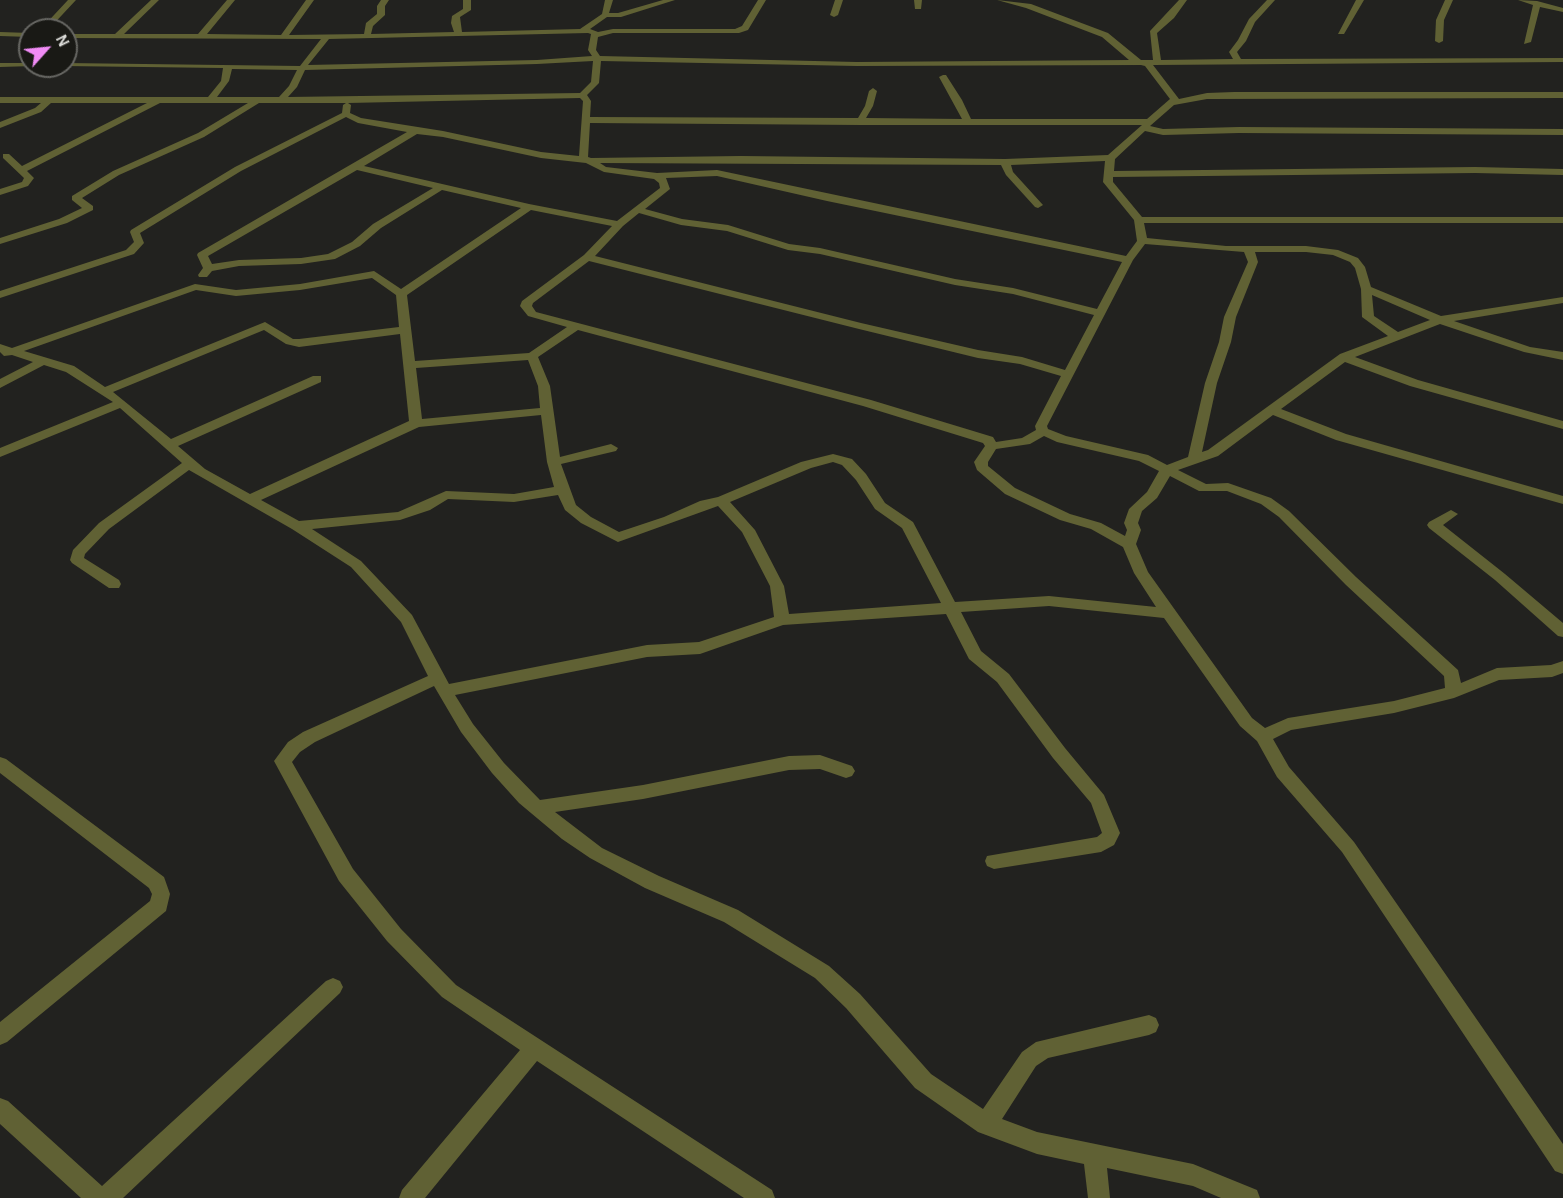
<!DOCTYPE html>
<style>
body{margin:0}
#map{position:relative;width:1563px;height:1198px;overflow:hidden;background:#22221f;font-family:"Alegreya Sans",sans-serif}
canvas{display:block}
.north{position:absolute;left:18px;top:18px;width:60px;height:60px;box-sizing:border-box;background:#191915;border:2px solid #676763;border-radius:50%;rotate:63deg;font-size:16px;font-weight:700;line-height:24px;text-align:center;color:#dbdbd8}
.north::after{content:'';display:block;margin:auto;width:21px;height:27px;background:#f08bf5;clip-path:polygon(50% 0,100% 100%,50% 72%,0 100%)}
</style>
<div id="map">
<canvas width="1563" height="1198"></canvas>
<div class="north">N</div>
</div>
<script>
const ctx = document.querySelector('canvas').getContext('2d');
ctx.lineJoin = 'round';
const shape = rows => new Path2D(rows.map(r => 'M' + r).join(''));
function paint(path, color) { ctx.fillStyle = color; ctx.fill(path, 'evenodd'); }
paint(shape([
 [68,0,76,0,48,30,40,30,68,0],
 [151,0,159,0,124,34,198,34,227,0,235,0,207,34,281,35,306,0,314,0,289,35,364,34,366,23,377,14,377,6,381,0,389,0,385,6,385,15,373,26,371,34,454,32,451,23,452,16,463,9,463,0,471,0,471,10,460,17,462,32,580,29,602,14,605,0,613,0,609,13,618,13,663,0,675,0,621,17,607,17,590,29,598,32,613,29,735,29,742,26,758,0,766,0,748,30,739,33,613,33,598,37,596,50,600,56,857,62,1129,60,1102,37,1026,8,997,0,1031,4,1108,33,1141,60,1153,60,1150,31,1179,0,1187,0,1174,18,1157,33,1161,60,1233,59,1229,52,1238,40,1249,19,1267,0,1275,0,1255,22,1246,41,1237,52,1241,59,1563,58,1563,62,1153,65,1179,99,1207,93,1234,92,1563,92,1563,98,1207,99,1174,105,1150,126,1163,129,1239,127,1563,129,1563,135,1239,133,1163,135,1145,131,1115,159,1114,171,1475,167,1563,169,1563,175,1475,173,1113,177,1113,182,1142,217,1563,217,1563,223,1144,223,1147,238,1226,246,1306,246,1338,250,1358,258,1365,267,1371,287,1441,316,1563,297,1563,303,1454,321,1530,347,1563,352,1563,360,1524,352,1440,324,1355,357,1418,380,1563,421,1563,429,1410,386,1345,362,1281,409,1346,434,1563,496,1563,504,1336,440,1273,415,1218,456,1178,470,1206,484,1228,483,1271,498,1289,511,1356,577,1458,670,1461,683,1497,668,1551,665,1563,661,1563,673,1552,677,1499,680,1454,698,1394,713,1291,730,1273,739,1289,767,1354,842,1563,1144,1563,1174,1555,1171,1342,852,1277,777,1257,741,1240,726,1164,618,1049,606,961,612,981,651,1009,674,1065,748,1104,795,1120,833,1114,845,1101,852,994,869,987,866,985,861,987,856,1097,837,1102,833,1091,803,1053,758,997,682,969,659,946,614,783,625,700,654,647,657,455,695,473,724,504,763,540,800,643,785,789,756,820,755,852,766,855,771,852,776,846,778,820,769,789,770,643,799,555,812,602,848,659,876,738,910,829,966,860,994,931,1074,983,1109,1022,1052,1036,1042,1149,1015,1156,1018,1159,1025,1156,1032,1149,1035,1048,1058,1036,1066,1002,1119,1037,1132,1193,1164,1257,1190,1260,1198,1221,1198,1193,1186,1107,1168,1110,1198,1088,1198,1084,1164,1037,1154,978,1132,915,1088,846,1008,815,978,724,922,645,888,590,858,562,839,519,803,492,773,461,732,434,686,315,742,300,752,292,762,353,869,401,929,456,985,772,1190,775,1198,744,1198,537,1061,425,1198,399,1198,402,1190,520,1050,442,997,387,941,339,881,274,761,288,742,303,732,428,676,401,622,351,567,292,529,189,470,109,529,85,554,84,558,119,580,121,584,119,588,109,588,72,563,70,560,73,550,99,523,182,463,120,408,0,457,0,448,113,402,66,372,44,365,0,388,0,379,33,362,12,355,4,356,0,352,0,344,12,348,195,284,236,290,300,284,374,271,401,289,521,208,442,190,381,228,360,246,335,259,301,264,239,266,212,271,207,277,199,277,198,275,203,268,197,255,198,253,407,132,358,123,346,117,241,171,140,233,144,243,134,254,0,298,0,291,126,250,134,242,130,232,131,230,235,167,342,113,343,105,346,103,259,103,204,137,119,175,82,198,93,206,93,210,67,223,0,244,0,238,59,219,82,208,72,200,72,196,113,171,198,133,248,103,160,103,27,171,34,178,28,186,0,195,0,189,22,182,24,178,3,158,3,154,9,154,22,166,147,103,51,103,41,112,0,128,0,122,35,108,41,103,0,103,0,97,208,97,221,81,223,68,63,66,66,66,66,63,300,66,321,39,66,38,66,34,115,34,151,0],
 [588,33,591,34,588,50,592,56,537,60,308,65,329,39,588,33],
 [593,61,591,82,580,93,288,97,297,87,305,70,537,64,593,61],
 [601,61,857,66,1141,65,1145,66,1170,99,1147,119,971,119,962,100,946,75,943,75,939,77,962,119,866,118,873,106,877,91,873,88,869,91,865,106,858,118,590,117,591,101,587,95,599,83,601,61],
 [232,69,297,70,289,86,279,97,217,97,229,81,232,69],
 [580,98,583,101,579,156,541,152,443,131,361,118,350,113,351,105,348,103,580,98],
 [590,123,860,125,1142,125,1108,155,1005,159,741,156,591,158,588,157,590,123],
 [417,134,443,137,541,158,586,163,604,172,654,179,659,183,660,188,617,221,529,204,364,166,417,134],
 [1105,161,1103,182,1134,220,1137,241,1126,256,717,170,657,173,606,167,600,163,1001,165,1006,175,1035,207,1038,208,1043,205,1013,172,1011,165,1105,161],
 [357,170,433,188,373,224,352,242,328,254,301,258,239,260,212,264,208,256,357,170],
 [717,176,827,201,1122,262,1097,309,1013,288,955,279,820,248,789,244,728,225,682,219,645,209,670,189,666,178,717,176],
 [531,210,612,226,584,255,522,301,520,306,528,316,567,327,529,353,415,361,407,295,531,210],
 [639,213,681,225,727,231,788,250,820,254,955,285,1013,294,1094,315,1065,370,1022,357,978,350,861,323,595,256,623,226,639,213],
 [1145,244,1244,252,1248,262,1224,317,1219,342,1205,383,1188,457,1167,465,1148,455,1066,436,1048,429,1047,426,1133,260,1145,244],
 [1255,252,1306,252,1333,255,1350,262,1355,268,1361,289,1362,317,1388,336,1340,354,1208,450,1202,452,1217,383,1231,342,1236,317,1258,262,1255,252],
 [589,261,859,329,978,358,1020,364,1061,376,1035,426,1036,430,1022,438,996,442,993,437,871,400,536,312,532,306,533,303,589,261],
 [372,278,396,295,399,327,299,339,293,339,265,322,105,387,74,366,24,351,196,290,236,296,300,290,372,278],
 [1372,295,1430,320,1398,332,1374,316,1372,295],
 [264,330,286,344,299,347,400,334,409,421,250,494,205,469,178,446,321,382,321,376,313,376,171,439,113,392,264,330],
 [578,330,863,406,983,443,985,446,974,462,977,470,1005,494,1060,520,1091,529,1123,547,1134,573,1156,607,1049,596,955,602,913,522,885,503,866,474,852,459,833,454,801,462,718,497,700,501,664,517,619,532,591,517,576,505,561,464,616,451,618,448,611,444,560,457,550,386,538,357,578,330],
 [528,360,538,386,540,408,422,419,416,368,528,360],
 [541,415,547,462,554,487,514,494,446,491,398,512,299,521,261,500,419,427,541,415],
 [1044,436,1057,442,1139,461,1159,471,1147,492,1129,509,1124,523,1127,530,1125,536,1101,523,1070,514,1015,488,988,466,988,462,996,449,1030,444,1044,436],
 [833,462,842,465,856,480,875,509,902,528,941,603,789,614,784,586,755,530,730,502,811,468,833,462],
 [1170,476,1199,491,1227,491,1261,504,1279,517,1346,585,1444,676,1445,688,1394,701,1288,718,1265,728,1252,718,1148,572,1136,544,1141,530,1138,523,1142,511,1157,498,1170,476],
 [558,495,565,510,581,523,618,542,718,506,742,532,770,586,774,617,699,642,647,645,449,684,412,615,361,561,312,529,400,520,430,510,448,499,514,502,558,495],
 [835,0,843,0,838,15,834,17,830,15,835,0],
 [914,0,922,0,921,9,915,9,914,0],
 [1356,0,1364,0,1344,34,1338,34,1356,0],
 [1445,0,1453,0,1444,20,1443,41,1439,43,1435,41,1436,20,1445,0],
 [1518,0,1537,1,1563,8,1563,12,1540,7,1531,42,1524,44,1533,5,1518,0],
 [0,32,30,33,30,37,0,36,0,32],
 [0,63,30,63,30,66,33,66,0,67,0,63],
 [1451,510,1458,514,1443,525,1505,574,1563,623,1563,637,1558,636,1495,580,1429,528,1427,525,1429,522,1451,510],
 [0,757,6,759,164,877,170,894,166,911,7,1042,0,1045,0,1022,150,901,152,894,149,888,0,773,0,757],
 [333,978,340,981,343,987,340,993,123,1198,81,1198,0,1124,0,1098,8,1101,102,1186,326,981,333,978]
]), '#606134');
</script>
